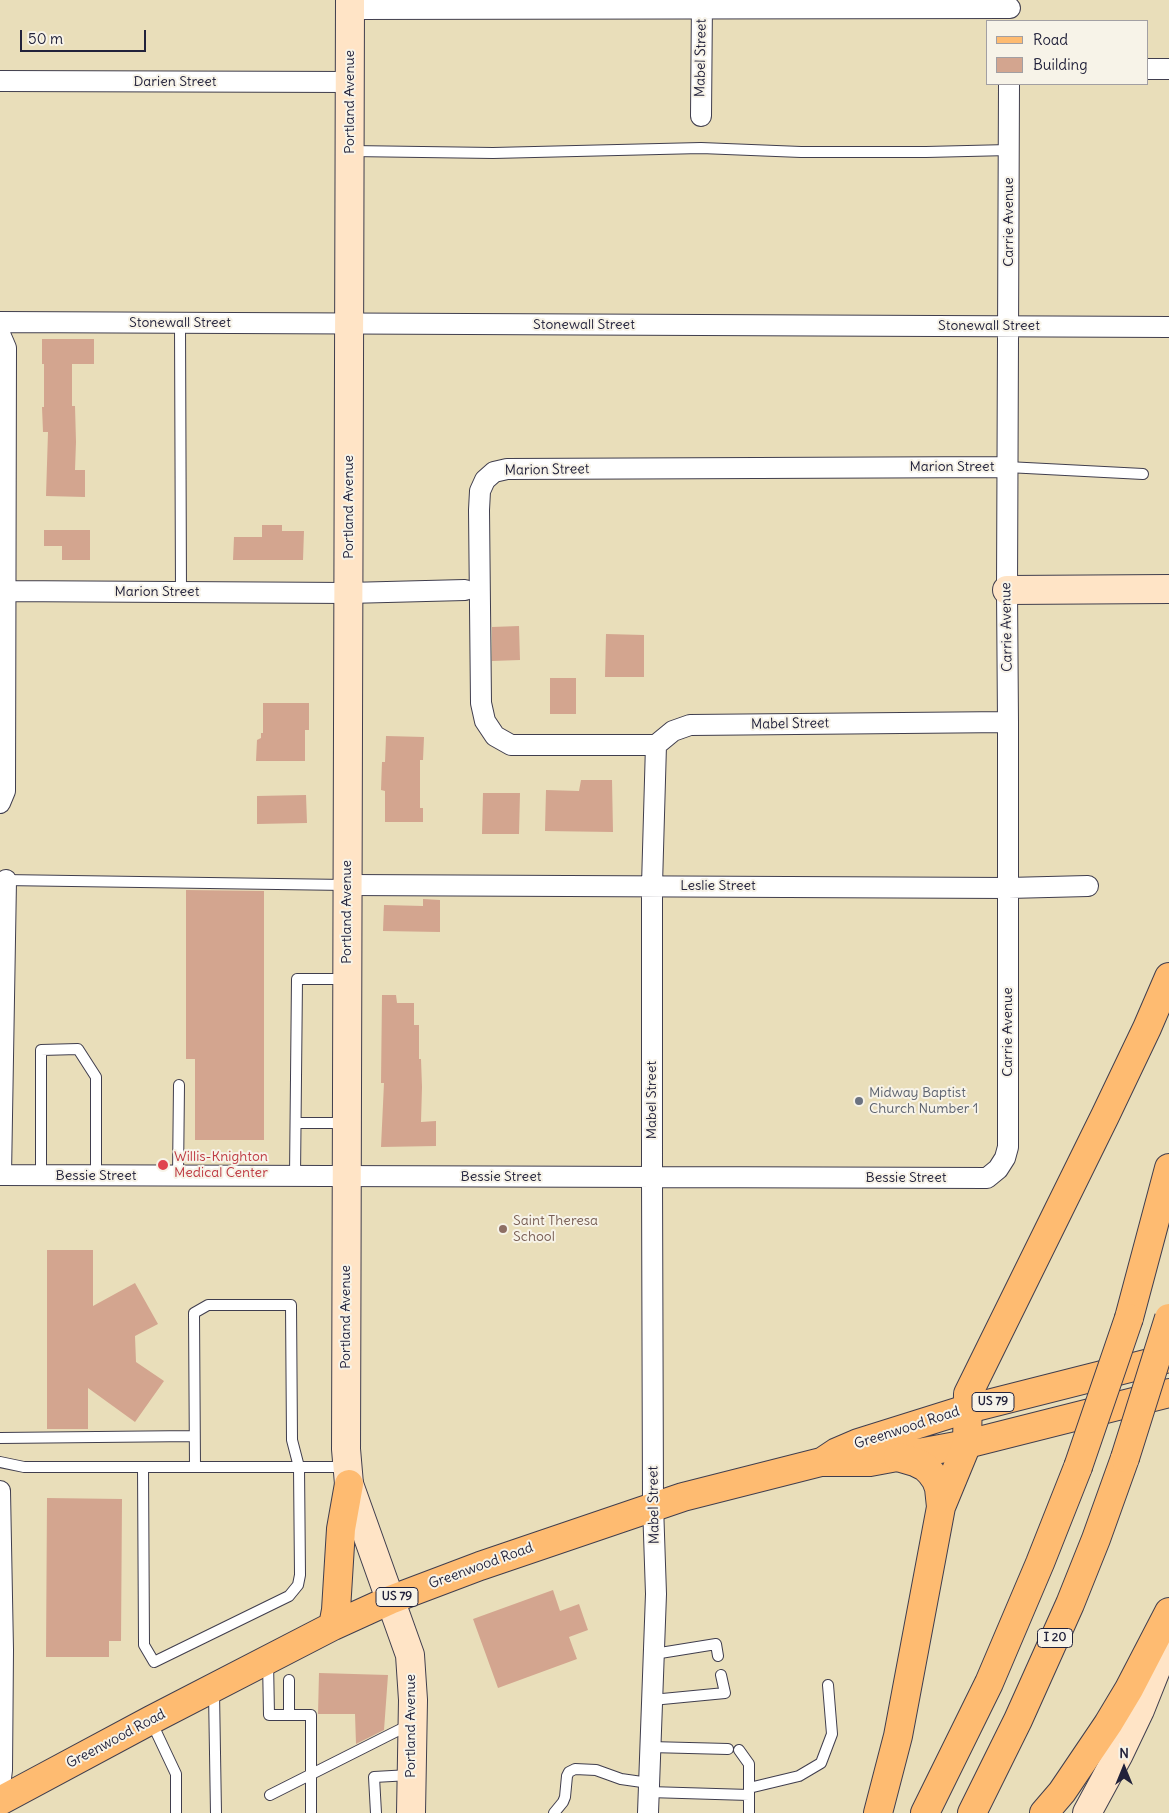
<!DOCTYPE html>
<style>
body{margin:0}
#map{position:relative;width:1169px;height:1813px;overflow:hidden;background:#e9deba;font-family:Delius,sans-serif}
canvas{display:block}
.legend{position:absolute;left:986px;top:20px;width:162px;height:65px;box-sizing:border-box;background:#f7f3e8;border:1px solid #a29fa3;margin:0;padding:6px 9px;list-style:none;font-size:15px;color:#22223b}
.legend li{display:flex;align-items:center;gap:10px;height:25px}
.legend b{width:25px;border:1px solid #a29fa3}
.north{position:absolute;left:1099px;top:1743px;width:50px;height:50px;-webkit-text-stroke:4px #f7f3e8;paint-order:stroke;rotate:0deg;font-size:14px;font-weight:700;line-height:20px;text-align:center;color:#22223b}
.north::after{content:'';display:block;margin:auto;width:18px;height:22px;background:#22223b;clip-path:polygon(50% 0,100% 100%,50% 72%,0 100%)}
.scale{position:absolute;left:20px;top:30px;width:126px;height:22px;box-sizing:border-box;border:2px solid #22223b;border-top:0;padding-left:6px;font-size:15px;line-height:18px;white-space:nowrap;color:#22223b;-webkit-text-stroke:4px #f7f3e8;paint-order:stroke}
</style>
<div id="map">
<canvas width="1169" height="1813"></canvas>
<ul class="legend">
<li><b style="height:6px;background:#febb71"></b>Road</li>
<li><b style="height:14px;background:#d3a58f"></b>Building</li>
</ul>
<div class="north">N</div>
<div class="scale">50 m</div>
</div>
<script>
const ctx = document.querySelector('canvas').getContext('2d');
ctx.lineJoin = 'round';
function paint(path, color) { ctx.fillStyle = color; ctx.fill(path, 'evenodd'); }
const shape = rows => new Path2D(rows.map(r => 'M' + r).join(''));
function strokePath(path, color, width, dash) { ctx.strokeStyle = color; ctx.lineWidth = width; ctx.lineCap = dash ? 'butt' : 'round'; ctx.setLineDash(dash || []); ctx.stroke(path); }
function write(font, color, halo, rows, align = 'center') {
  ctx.font = font + ' Delius,sans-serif'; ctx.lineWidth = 4; ctx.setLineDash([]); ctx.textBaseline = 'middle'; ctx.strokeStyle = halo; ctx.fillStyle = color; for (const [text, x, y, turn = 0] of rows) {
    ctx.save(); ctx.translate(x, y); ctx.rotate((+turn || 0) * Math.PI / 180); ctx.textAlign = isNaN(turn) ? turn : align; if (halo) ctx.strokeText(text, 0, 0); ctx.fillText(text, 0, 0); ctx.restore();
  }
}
paint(shape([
 [42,339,94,339,94,364,72,364,72,406,75,406,76,442,75,470,85,470,85,497,46,496,48,432,43,432,42,407,44,407,44,364,42,364],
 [262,525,282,525,282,531,304,531,303,560,233,560,234,537,262,537],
 [44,530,90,530,90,560,62,560,62,546,44,546],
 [519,626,520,660,492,661,492,627],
 [606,634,644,635,644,677,605,677],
 [550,678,576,678,576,714,550,714],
 [263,703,309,703,309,730,305,730,305,761,256,761,257,740,261,738,261,733,263,733],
 [386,736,424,737,423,760,420,760,420,808,423,808,423,822,385,822,385,791,381,790,382,762,385,762],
 [581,780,612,780,613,832,545,831,546,790,579,791],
 [483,793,520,793,519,834,482,834],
 [306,795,307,823,257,824,257,796],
 [186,890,264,891,264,1140,195,1140,195,1059,186,1059],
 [423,899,440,900,440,932,383,931,384,905,423,906],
 [382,995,396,995,397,1003,414,1003,414,1025,419,1025,419,1059,421,1059,422,1087,421,1122,436,1121,436,1146,381,1147,384,1083,381,1083],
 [47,1250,93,1250,93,1306,135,1283,158,1324,135,1336,136,1362,164,1381,135,1422,88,1388,88,1429,47,1429],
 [47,1498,122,1499,121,1641,109,1641,109,1657,46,1657],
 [553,1590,560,1611,579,1604,588,1630,569,1637,577,1659,498,1688,473,1619],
 [319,1673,388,1675,384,1730,356,1744,355,1714,318,1714]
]), '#d3a58f');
const lane = shape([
 [351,151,493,153,701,148,801,152,926,152,1009,150],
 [180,324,181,592],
 [1007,467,1143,474],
 [3,880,346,885],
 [296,1123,345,1123],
 [41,1175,41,1050,78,1049,96,1077,96,1175],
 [178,1176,179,1085],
 [295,1176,297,979,346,979],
 [0,1438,194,1436],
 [0,1462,24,1467,346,1467],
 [143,1467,144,1645,154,1662,289,1596,298,1585,300,1575,299,1467,292,1440,291,1305,208,1305,194,1313,195,1467],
 [654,1654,716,1644,718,1656],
 [268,1661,269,1715,311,1715,311,1813],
 [289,1680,289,1715],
 [214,1692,216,1813],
 [652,1700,725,1693,721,1675],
 [151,1721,176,1774,176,1813],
 [650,1747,728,1749],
 [739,1750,749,1764,749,1813],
 [749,1788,799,1776,821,1763,832,1734,828,1685],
 [649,1792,749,1795],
 [270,1795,409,1725],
 [376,1813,374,1777,410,1775],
 [554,1813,563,1802,565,1797,567,1776,569,1772,575,1769,596,1770,621,1779,649,1783]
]);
const street = shape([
 [350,9,1010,8],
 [1148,69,1169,69],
 [0,81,350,82],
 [701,116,702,0],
 [0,322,1169,327],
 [0,334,6,348,5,791,0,803],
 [0,591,348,593,465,590],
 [656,745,511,745,495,736,485,721,481,703,479,510,480,491,485,480,494,472,507,469,1007,467],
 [347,885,1008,888,1088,886],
 [0,1175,987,1178,998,1169,1005,1158,1008,1147,1008,722,1007,590,1009,84],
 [1,1175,6,880],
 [0,1491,3,1650,2,1770,0,1786],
 [648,1813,656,1594,653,1505,652,1178,652,885,656,745,673,731,690,725,1008,722]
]);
const secondary = shape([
 [350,0,346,1449,349,1484,410,1655,413,1700,411,1813],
 [1007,590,1169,589],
 [1087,1813,1119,1754,1140,1710,1169,1637]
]);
const primary = shape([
 [825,1460,837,1452,858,1443,960,1411,1169,1358],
 [333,1626,336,1610,341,1529,349,1484],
 [0,1801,151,1720,333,1626,390,1600,480,1566,683,1497,821,1462,870,1462,967,1444,1169,1393]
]);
const highway = shape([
 [1129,1318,1169,1168],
 [898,1457,915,1462,925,1467,931,1473,936,1480,939,1488,941,1507],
 [878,1813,898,1736,941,1507,967,1444,968,1394,1105,1116,1147,1028,1169,977],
 [925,1813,989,1683,1040,1563,1078,1467],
 [972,1813,1018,1720,1070,1604,1096,1539,1125,1458],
 [1044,1813,1062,1792,1108,1724,1129,1689,1169,1612]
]);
strokePath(lane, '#403e4e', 12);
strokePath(street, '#403e4e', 22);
strokePath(secondary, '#403e4e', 30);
strokePath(primary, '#403e4e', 30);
strokePath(highway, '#403e4e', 30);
strokePath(lane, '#fff', 10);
strokePath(street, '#fff', 20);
strokePath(secondary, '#ffe4c6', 28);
strokePath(primary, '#febb71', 28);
strokePath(highway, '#febb71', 28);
const highwayBridge = shape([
 [1125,1458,1169,1318],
 [1078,1467,1129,1318]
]);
strokePath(highwayBridge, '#403e4e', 30, []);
strokePath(highwayBridge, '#febb71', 28);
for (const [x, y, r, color] of [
 [859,1101,5,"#6b7280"],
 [163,1165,6,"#e0444e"],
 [503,1229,5,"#8d6e63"]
]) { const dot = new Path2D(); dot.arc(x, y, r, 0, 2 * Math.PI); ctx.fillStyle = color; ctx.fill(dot); strokePath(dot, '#f7f3e8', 2); }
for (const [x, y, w] of [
 [993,1402,42],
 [397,1597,42],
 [1055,1638,35]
]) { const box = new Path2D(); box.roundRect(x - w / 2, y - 9.5, w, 19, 4); ctx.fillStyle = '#f7f3e8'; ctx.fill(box); strokePath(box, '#22223b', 1); }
write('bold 12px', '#22223b', null, [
 ["US 79",993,1402],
 ["US 79",397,1597],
 ["I 20",1055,1638]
]);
write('14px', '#22223b', '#f7f3e8', [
 ["Mabel Street",701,58,-89],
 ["Darien Street",175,82],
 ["Portland Avenue",350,102,-90],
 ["Carrie Avenue",1009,222,-90],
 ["Stonewall Street",180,323],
 ["Stonewall Street",584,325],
 ["Stonewall Street",989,326],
 ["Marion Street",952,467],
 ["Marion Street",547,470,-1],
 ["Portland Avenue",349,507,-90],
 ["Marion Street",157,592],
 ["Carrie Avenue",1007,627,-91],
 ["Mabel Street",790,724,-1],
 ["Leslie Street",718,886],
 ["Portland Avenue",347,912,-90],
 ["Carrie Avenue",1008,1032,-90],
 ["Mabel Street",652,1100,-90],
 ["Bessie Street",96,1176],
 ["Bessie Street",501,1177],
 ["Bessie Street",906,1178],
 ["Portland Avenue",346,1317,-90],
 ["Greenwood Road",907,1428,-18],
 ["Mabel Street",654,1505,-91],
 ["Greenwood Road",481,1566,-20],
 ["Portland Avenue",411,1726,-90],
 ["Greenwood Road",116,1739,-28]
]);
write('14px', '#5b616d', '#f7f3e8', [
 ["Midway Baptist",869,1093],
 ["Church Number 1",869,1109]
], 'left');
write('14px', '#be3a42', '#f7f3e8', [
 ["Willis-Knighton",174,1157],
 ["Medical Center",174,1173]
], 'left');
write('14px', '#785e54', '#f7f3e8', [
 ["Saint Theresa",513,1221],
 ["School",513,1237]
], 'left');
</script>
